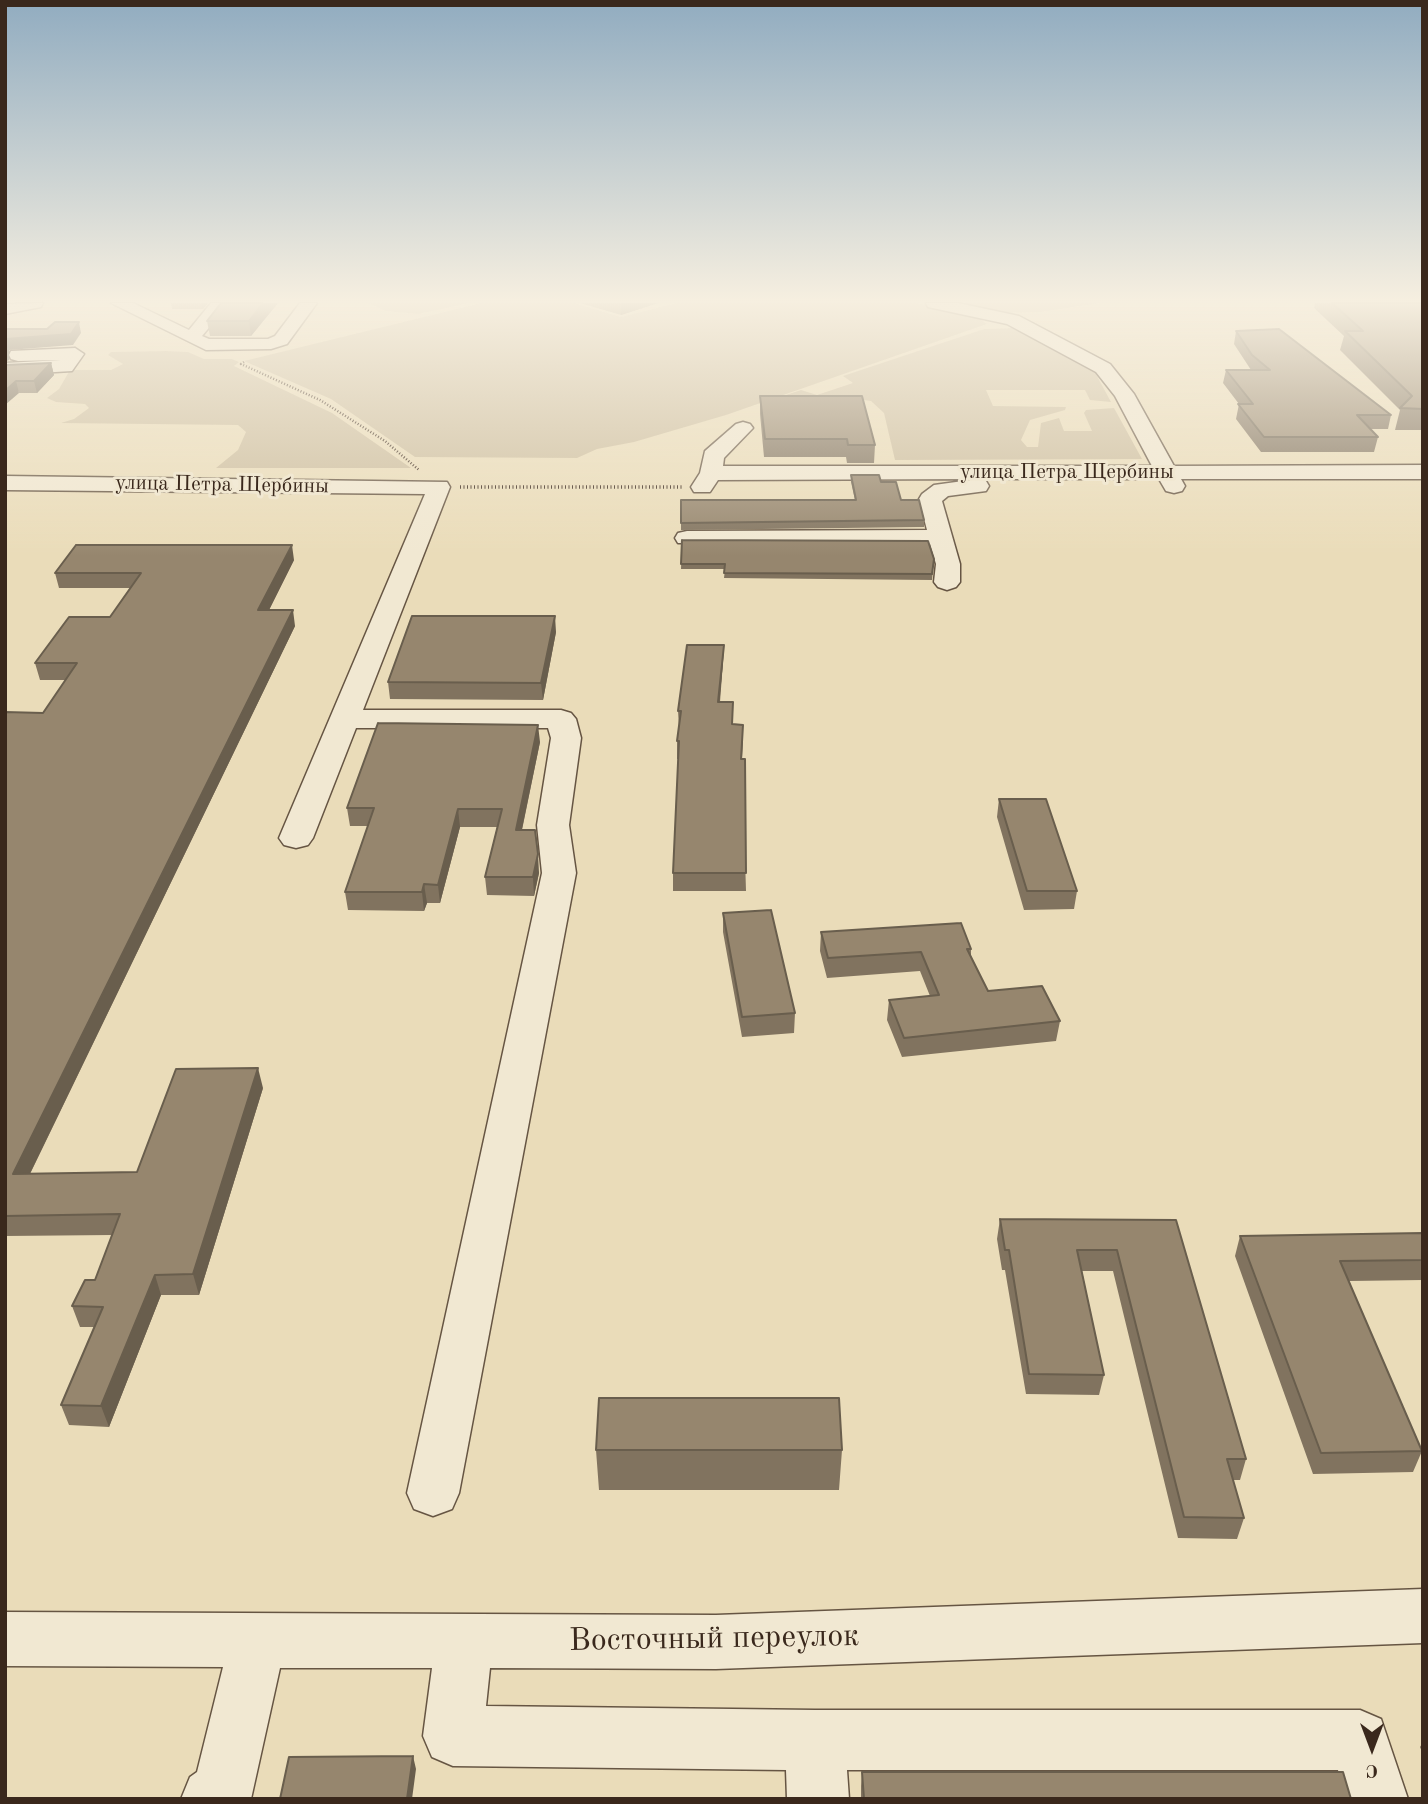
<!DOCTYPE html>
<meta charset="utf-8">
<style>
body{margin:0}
#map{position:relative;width:1428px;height:1804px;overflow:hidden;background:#eadcb9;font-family:"Old Standard TT",serif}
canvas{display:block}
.frame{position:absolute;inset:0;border:7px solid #3a281c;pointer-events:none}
.north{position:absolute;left:1337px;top:1713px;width:70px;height:70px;-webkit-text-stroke:5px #f1e8d2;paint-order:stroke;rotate:180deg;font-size:19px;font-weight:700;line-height:28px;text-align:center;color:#3a281c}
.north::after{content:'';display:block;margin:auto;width:24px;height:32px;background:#3a281c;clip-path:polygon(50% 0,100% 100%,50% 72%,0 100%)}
</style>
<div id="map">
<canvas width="1428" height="1804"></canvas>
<div class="frame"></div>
<div class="north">С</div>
</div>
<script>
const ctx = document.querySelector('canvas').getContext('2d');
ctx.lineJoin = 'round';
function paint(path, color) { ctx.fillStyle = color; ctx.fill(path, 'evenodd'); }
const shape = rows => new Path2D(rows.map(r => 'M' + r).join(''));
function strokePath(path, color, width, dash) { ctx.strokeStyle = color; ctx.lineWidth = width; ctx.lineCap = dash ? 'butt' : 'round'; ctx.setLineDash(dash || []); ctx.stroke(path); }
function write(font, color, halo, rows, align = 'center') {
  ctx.font = font + ' "Old Standard TT",serif'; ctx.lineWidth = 6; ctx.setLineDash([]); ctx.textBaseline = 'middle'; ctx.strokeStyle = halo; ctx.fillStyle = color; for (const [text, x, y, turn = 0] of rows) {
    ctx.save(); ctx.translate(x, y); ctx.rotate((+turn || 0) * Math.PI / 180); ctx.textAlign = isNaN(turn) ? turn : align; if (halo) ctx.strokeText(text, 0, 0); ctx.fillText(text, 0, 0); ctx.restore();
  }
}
paint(shape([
 [369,303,470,303,418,314,385,311],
 [481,303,574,303,621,317,676,303,917,303,979,318,987,324,726,415,634,442,597,449,577,458,415,457,331,399,244,361],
 [944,303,1100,303,1041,312,991,313],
 [1012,328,1091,365,1111,402,1090,400,1085,390,986,390,993,406,1066,407,1065,410,1030,420,1021,440,1027,447,1038,447,1041,423,1059,418,1064,431,1092,431,1084,413,1086,410,1114,408,1142,459,895,460,884,413,871,401,837,396,783,396,801,390,817,395,853,383,843,376,984,329],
 [166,351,188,352,204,359,232,359,239,362,234,366,332,413,411,468,216,468,238,450,246,432,238,425,61,423,74,419,89,408,85,404,56,402,47,398,59,389,70,370,111,370,123,364,108,355,111,352]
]), '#ccbd9e');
const minor = shape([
 [43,303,41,307,5,314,5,304,43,303],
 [111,303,133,303,189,330,211,303,225,303,227,306,202,336,209,339,268,339,275,336,300,303,317,303,287,344,271,349,206,350,111,303],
 [926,303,958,303,1019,316,1110,364,1134,394,1174,466,1423,465,1423,479,1181,479,1185,486,1182,491,1174,493,1166,491,1159,479,978,479,986,481,989,486,986,491,948,496,942,501,960,564,960,582,956,587,947,590,938,587,934,582,936,564,930,544,678,543,675,538,678,533,687,531,927,530,919,499,922,494,934,485,978,479,718,480,710,492,694,492,691,487,700,473,705,451,736,424,743,422,750,424,753,428,724,458,723,466,1152,466,1115,396,1096,372,1007,324,928,307,926,303],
 [75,348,84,354,72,371,5,375,5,363,61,360,18,361,11,359,9,355,11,351,75,348],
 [5,476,447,482,450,487,363,710,561,710,571,713,576,719,581,738,569,825,576,873,459,1493,452,1509,433,1516,414,1509,407,1493,542,873,537,825,551,738,548,728,356,728,313,838,308,845,296,848,284,845,279,838,425,494,5,490,5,476],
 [1423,1589,1423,1643,716,1669,490,1668,486,1706,815,1710,1360,1710,1381,1719,1408,1799,1346,1799,1338,1770,847,1770,849,1799,787,1799,786,1770,453,1766,432,1757,423,1736,432,1668,280,1668,251,1799,181,1799,190,1777,197,1772,223,1667,5,1666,5,1612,716,1615,1423,1589]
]);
strokePath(minor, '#665543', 3);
strokePath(shape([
 [244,362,241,364,320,400,385,441,419,470]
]), '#3a281c', 2.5, [1, 2]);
strokePath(shape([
 [460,487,682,487]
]), '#3a281c', 3.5, [1, 2.5]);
paint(minor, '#f1e8d2');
paint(shape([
 [171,303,208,303,203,309,172,309],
 [278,303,251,336,210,336,207,321],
 [580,303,658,303,621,315],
 [1315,303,1423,303,1423,430,1395,430,1400,410,1340,350,1344,336,1314,308],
 [1236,331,1391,415,1388,429,1371,429,1378,437,1374,452,1261,452,1236,419,1239,404,1223,383,1226,370,1251,370,1234,344],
 [51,363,54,375,37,393,19,393,5,365],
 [760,396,875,445,874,463,847,463,846,457,764,457,760,414],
 [851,475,881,482,924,520,924,527,681,530,681,500,855,500,851,482],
 [682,540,934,559,932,580,724,578,725,569,681,569],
 [294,560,269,610,295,626,30,1174,137,1172,263,1088,199,1295,161,1295,109,1427,69,1425,61,1405,94,1327,80,1327,72,1306,95,1280,112,1235,5,1236,5,712,43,713,66,680,40,680,35,663,110,617,130,588,59,588,55,573],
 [556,632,543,700,390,699,388,682],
 [724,645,723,662,720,702,743,742,742,759,746,891,673,891,673,873,678,759,677,759,677,741,679,728,678,711],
 [540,742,522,830,539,873,534,896,487,895,485,877,497,827,460,827,440,903,427,903,424,911,348,910,345,892,368,826,350,826,347,808],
 [999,799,1077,891,1074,909,1024,910,997,817],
 [723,913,795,1013,794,1033,742,1037,723,932],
 [821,932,971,949,971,956,988,991,1060,1021,1056,1041,902,1057,887,1020,889,1000,930,996,920,971,827,978,820,951],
 [1000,1219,1176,1220,1246,1459,1240,1480,1233,1480,1244,1518,1237,1539,1178,1538,1113,1271,1082,1271,1104,1375,1099,1395,1026,1394,1005,1270,1002,1270,997,1239],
 [1423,1233,1423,1280,1349,1281,1422,1451,1413,1472,1313,1474,1235,1256,1240,1236],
 [596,1450,842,1450,839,1490,599,1490],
 [1423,1742,1423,1754,1420,1747],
 [862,1772,1351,1799,861,1799,861,1786]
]), '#81735f');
paint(shape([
 [202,303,208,303,203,309],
 [263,303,278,303,251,336,249,321],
 [621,303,658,303,621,315],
 [79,322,81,333,73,345,9,350,9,360,5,362,6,339],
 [51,363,54,375,37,393,34,381],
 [16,381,19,393,5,405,5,391],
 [292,545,294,560,261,626,258,610],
 [293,610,295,626,20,1194,13,1174],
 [555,616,556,632,543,700,541,683],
 [724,645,723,662,718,719,718,702],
 [538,725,540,742,518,848,516,830],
 [458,809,460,827,440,903,438,885],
 [538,854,539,873,534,896,533,877],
 [424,884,427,903,424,911,422,892],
 [258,1068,263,1088,199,1295,193,1274],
 [155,1275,161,1295,109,1427,101,1406],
 [413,1756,416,1769,412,1799,407,1799]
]), '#695e4d');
const building = shape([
 [221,303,263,303,249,321,207,321,221,303],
 [1332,303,1423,303,1423,409,1400,408,1412,396,1345,331,1363,331,1332,303],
 [55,322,79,322,71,334,6,339,5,349,5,329,47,329,55,322],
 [1279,329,1391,415,1357,415,1378,437,1264,437,1238,404,1253,404,1226,370,1270,370,1252,355,1236,331,1279,329],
 [51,363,34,381,16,381,5,391,5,365,51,363],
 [760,396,862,396,875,445,848,445,847,439,765,439,760,396],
 [851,475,879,475,881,482,896,482,901,500,919,500,924,520,681,523,681,500,856,500,851,475],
 [682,540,928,541,934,559,932,574,724,573,725,564,681,564,682,540],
 [76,545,292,545,258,610,293,610,13,1174,137,1172,176,1069,258,1068,193,1274,155,1275,101,1406,61,1405,103,1307,72,1306,85,1280,95,1280,120,1214,5,1216,5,712,43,713,77,663,35,663,69,617,110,617,141,573,55,573,76,545],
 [412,616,555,616,541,683,388,682,412,616],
 [687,645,724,645,718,702,733,702,732,724,743,725,741,759,745,759,746,873,673,873,679,741,677,741,681,711,678,711,687,645],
 [378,723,538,725,516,830,535,830,538,854,533,877,485,877,502,809,458,809,438,885,424,884,422,892,345,892,374,808,347,808,378,723],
 [999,799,1046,799,1077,891,1027,891,999,799],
 [771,910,795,1013,742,1017,723,913,771,910],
 [961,923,971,949,967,949,988,991,1042,986,1060,1021,904,1038,889,1000,939,995,921,952,828,958,821,932,961,923],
 [1000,1219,1176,1220,1246,1459,1227,1459,1244,1518,1184,1517,1117,1250,1077,1250,1104,1375,1029,1374,1009,1250,1005,1250,1000,1219],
 [1423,1233,1423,1260,1340,1261,1422,1451,1321,1453,1240,1236,1423,1233],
 [599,1398,839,1398,842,1450,596,1450,599,1398],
 [413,1756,407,1799,280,1799,289,1757,413,1756],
 [862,1772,1343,1772,1351,1799,864,1799,862,1772]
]);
paint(building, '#96866e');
strokePath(building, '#695e4d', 2);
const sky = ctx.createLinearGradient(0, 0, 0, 556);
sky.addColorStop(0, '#91acc0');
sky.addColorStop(0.54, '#f6efe0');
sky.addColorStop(1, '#f6efe000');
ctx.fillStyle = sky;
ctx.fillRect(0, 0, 1428, 556);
write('21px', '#3a281c', '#f1e8d2', [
 ["улица Петра Щербины",1067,472],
 ["улица Петра Щербины",222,485,1]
]);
write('32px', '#3a281c', '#f1e8d2', [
 ["Восточный переулок",714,1639,-1]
]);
</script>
